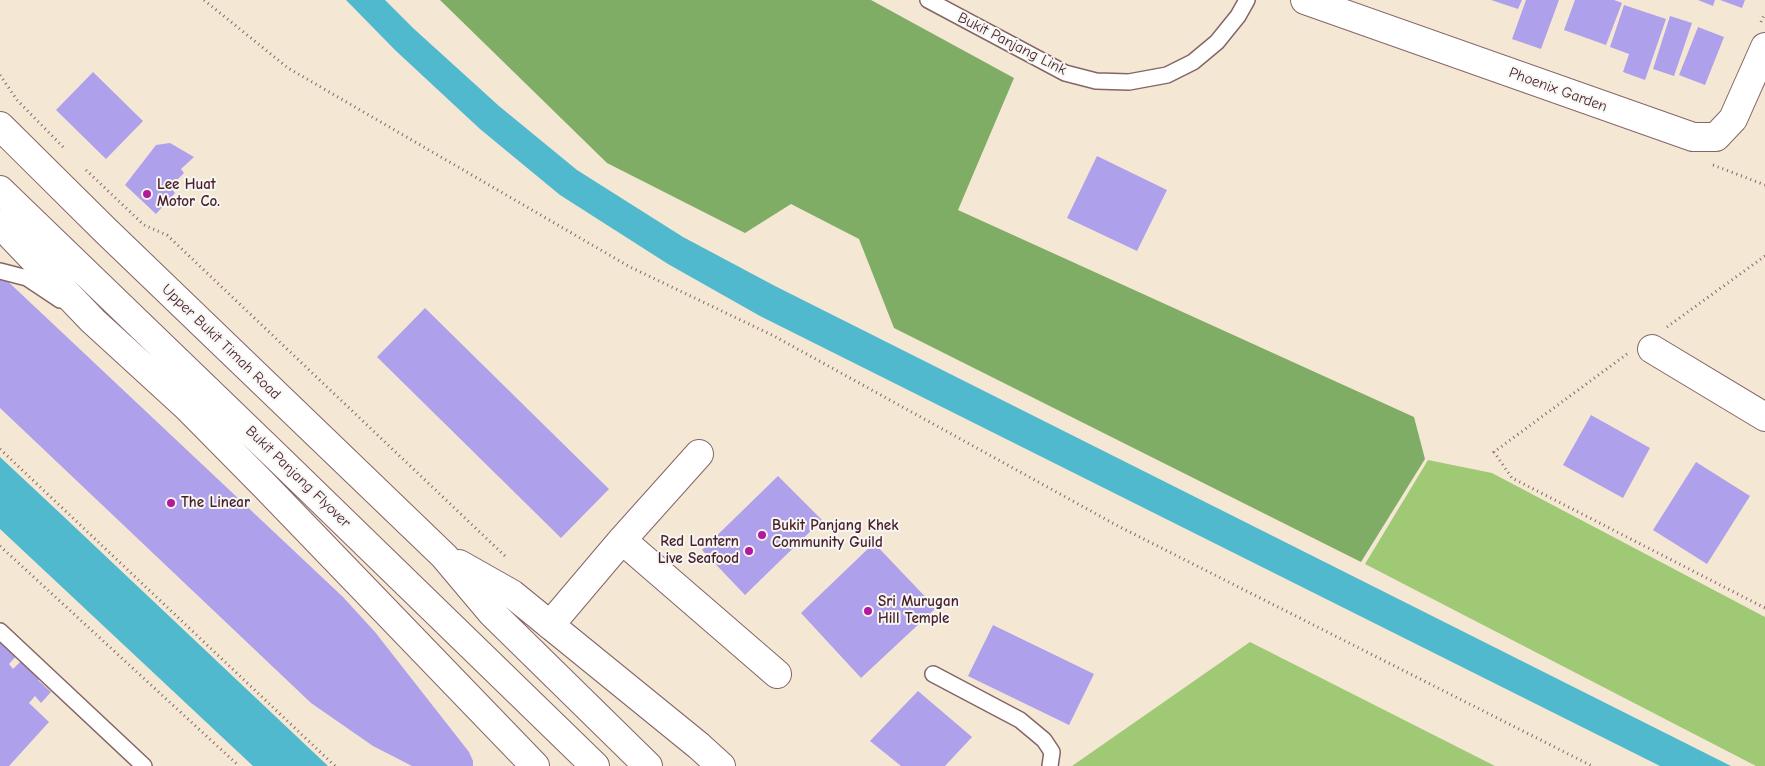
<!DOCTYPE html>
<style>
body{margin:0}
canvas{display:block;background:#f4e7d4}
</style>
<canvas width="1765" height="766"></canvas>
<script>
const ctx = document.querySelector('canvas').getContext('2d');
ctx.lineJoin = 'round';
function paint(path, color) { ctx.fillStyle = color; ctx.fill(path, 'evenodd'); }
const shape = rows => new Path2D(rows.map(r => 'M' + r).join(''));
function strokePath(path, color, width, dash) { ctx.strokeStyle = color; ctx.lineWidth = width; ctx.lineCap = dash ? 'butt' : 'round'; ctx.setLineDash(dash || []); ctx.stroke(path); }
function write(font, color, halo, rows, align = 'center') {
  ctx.font = font + ' "Comic Neue",sans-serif'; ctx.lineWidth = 4; ctx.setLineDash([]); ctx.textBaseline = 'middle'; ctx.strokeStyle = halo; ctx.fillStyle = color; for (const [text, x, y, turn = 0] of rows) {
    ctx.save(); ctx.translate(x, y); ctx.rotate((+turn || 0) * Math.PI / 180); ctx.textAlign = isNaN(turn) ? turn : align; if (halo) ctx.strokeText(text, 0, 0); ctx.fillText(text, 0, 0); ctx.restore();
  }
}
paint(shape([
 [1428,460,1492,473,1765,617,1765,766,1756,766,1365,564],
 [1250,642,1495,766,1072,766]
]), '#a0c975');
paint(shape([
 [440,0,871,0,1014,78,958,210,1414,417,1425,459,1361,562,894,328,859,239,791,204,745,233,607,163]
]), '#80ad66');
paint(shape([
 [346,0,385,0,413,28,499,106,577,170,683,237,775,286,1731,766,1660,766,760,316,668,264,560,195,480,129,395,50],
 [0,457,62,515,328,766,253,766,0,529]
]), '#51b9ce');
paint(shape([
 [1491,0,1522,0,1518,9],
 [1526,0,1559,0,1541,49,1512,39],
 [1575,0,1614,0,1622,3,1606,45,1564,30],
 [1698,0,1715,0,1713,6],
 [1720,0,1745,0,1742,8],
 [1624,5,1666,19,1645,80,1623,72,1629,54,1610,47],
 [1670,16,1692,23,1674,76,1653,69],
 [1698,27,1724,37,1705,85,1679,75],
 [93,72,143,121,106,159,56,110],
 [170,143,194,157,181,169,184,173,170,187,175,193,156,214,125,185,156,145],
 [1097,156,1167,190,1137,251,1067,218],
 [0,274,343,597,375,632,469,752,473,761,473,766,412,766,373,746,311,703,0,408],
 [425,308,609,489,561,538,377,357],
 [1591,415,1650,448,1623,498,1563,465],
 [1696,462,1750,496,1707,564,1653,530],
 [778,476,822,520,745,595,702,550],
 [874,543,936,608,861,678,801,613],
 [993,625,1094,674,1069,725,968,676],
 [0,638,18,654,9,664,13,669,23,659,42,677,38,680,51,692,41,703,35,696,29,703,49,722,9,766,0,766],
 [918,691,972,737,945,766,901,766,870,741]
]), '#afa0eb');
const lane = shape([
 [928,0,1065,73,1096,81,1129,82,1167,75,1193,62,1217,42,1238,16,1247,0],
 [0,271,27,278,60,300],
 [0,631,144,766],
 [933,674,1020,720,1044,740,1052,752,1050,766]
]);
const street = shape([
 [1305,0,1693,137,1716,137,1733,119,1765,47],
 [1652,349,1765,417],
 [622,540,777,674],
 [550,625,622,540,699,454]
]);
const highway = shape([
 [0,126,105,230,444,556,492,613,648,766],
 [0,190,282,462,595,766],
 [0,224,93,321,187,407,265,486,535,766],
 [459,564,512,594,699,746,721,766]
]);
strokePath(lane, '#866566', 18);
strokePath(street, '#866566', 30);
strokePath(highway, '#866566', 30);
strokePath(shape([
 [204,0,288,68,630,267,774,336,1118,526,1592,766],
 [1761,22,1765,13],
 [0,75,17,100,65,149],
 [1713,165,1765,185],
 [86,170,144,225,167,235,505,556],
 [1667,327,1765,256],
 [1627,354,1494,452,1512,478,1765,608],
 [0,449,335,766],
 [0,546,239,766]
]), '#866566', 3, [1, 4]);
strokePath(lane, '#fff', 15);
strokePath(street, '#fff', 28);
strokePath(highway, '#fff', 28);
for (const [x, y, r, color] of [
 [147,194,5,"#b5179e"],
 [171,503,5,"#b5179e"],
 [762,535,5,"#b5179e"],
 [749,551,5,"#b5179e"],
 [868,611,5,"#b5179e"]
]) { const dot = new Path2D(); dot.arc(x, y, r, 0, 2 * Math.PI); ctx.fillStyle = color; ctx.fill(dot); strokePath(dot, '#f6f6f2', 2); }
write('15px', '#4a1f2b', '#f6f6f2', [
 ["Bukit Panjang Link",1012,44,27],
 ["Phoenix Garden",1558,90,20],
 ["Upper Bukit Timah Road",221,342,44],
 ["Bukit Panjang Flyover",298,477,44]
]);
write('bold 15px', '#4a1f2b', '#f6f6f2', [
 ["Lee Huat",157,185],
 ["Motor Co.",157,202],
 ["The Linear",181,503],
 ["Bukit Panjang Khek",772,526],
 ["Community Guild",772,543],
 ["Red Lantern",739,542,"right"],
 ["Live Seafood",739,559,"right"],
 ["Sri Murugan",878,602],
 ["Hill Temple",878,619]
], 'left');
</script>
